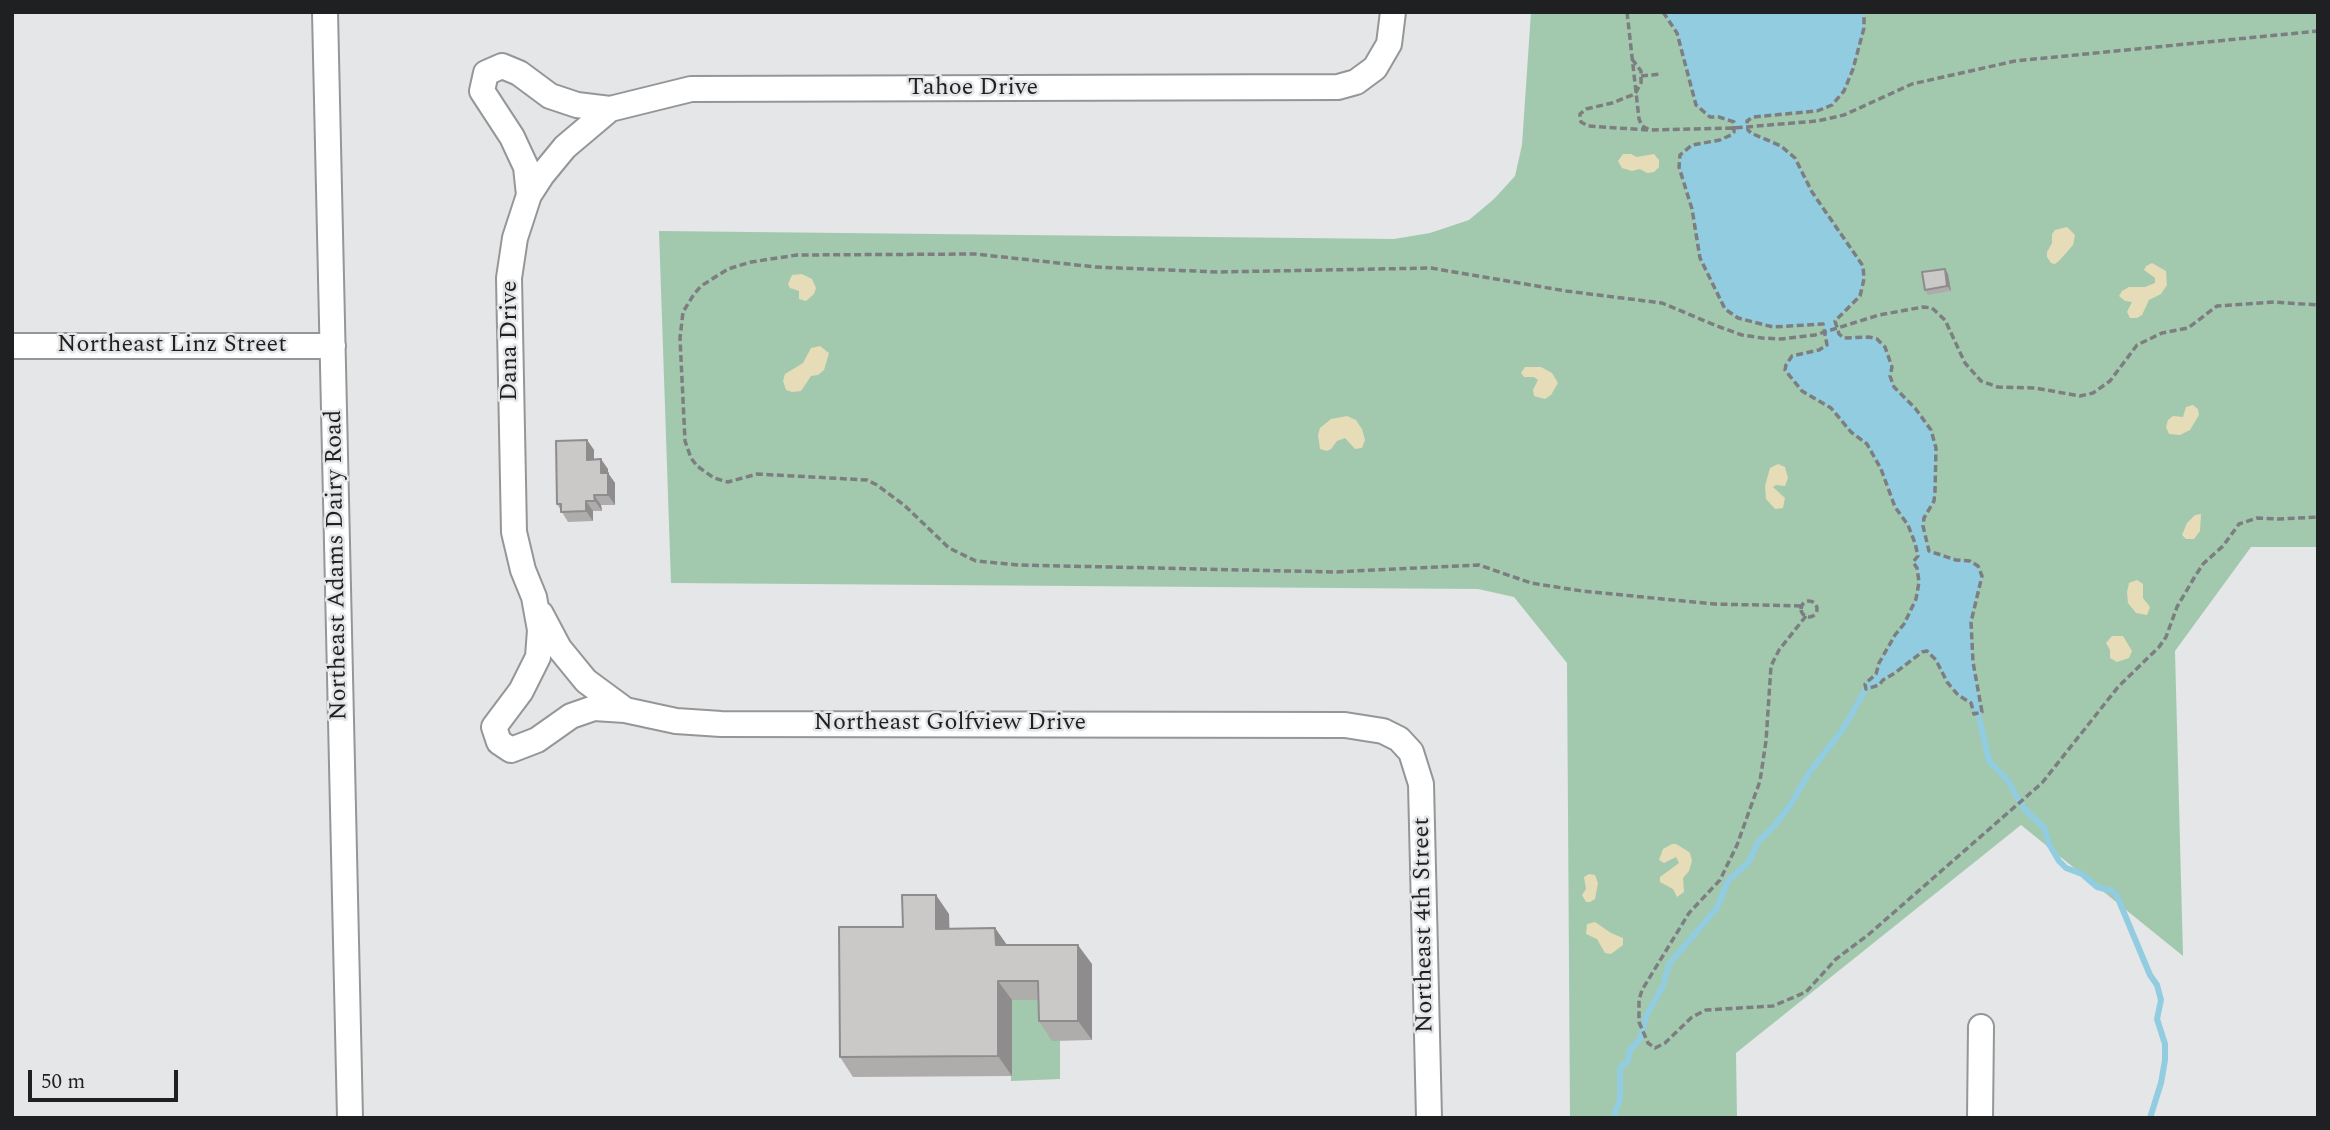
<!DOCTYPE html>
<style>
body{margin:0}
#map{position:relative;width:2330px;height:1130px;overflow:hidden;background:#e4e6e8;font-family:Spectral,serif}
canvas{display:block}
.frame{position:absolute;inset:0;border:14px solid #1f2021;pointer-events:none}
.scale{position:absolute;left:28px;top:1070px;width:150px;height:32px;box-sizing:border-box;border:4px solid #1f2021;border-top:0;padding-left:9px;font-size:21px;line-height:24px;white-space:nowrap;color:#1f2021;-webkit-text-stroke:5px #e4e6e8;paint-order:stroke}
</style>
<div id="map">
<canvas width="2330" height="1130"></canvas>
<div class="frame"></div>
<div class="scale">50 m</div>
</div>
<script>
const ctx = document.querySelector('canvas').getContext('2d');
ctx.lineJoin = 'round';
function paint(path, color) { ctx.fillStyle = color; ctx.fill(path, 'evenodd'); }
const shape = rows => new Path2D(rows.map(r => 'M' + r).join(''));
function strokePath(path, color, width, dash) { ctx.strokeStyle = color; ctx.lineWidth = width; ctx.lineCap = dash ? 'butt' : 'round'; ctx.setLineDash(dash || []); ctx.stroke(path); }
function write(font, color, halo, rows, align = 'center') {
  ctx.font = font + ' Spectral,serif'; ctx.lineWidth = 5; ctx.setLineDash([]); ctx.textBaseline = 'middle'; ctx.strokeStyle = halo; ctx.fillStyle = color; for (const [text, x, y, turn = 0] of rows) {
    ctx.save(); ctx.translate(x, y); ctx.rotate((+turn || 0) * Math.PI / 180); ctx.textAlign = isNaN(turn) ? turn : align; if (halo) ctx.strokeText(text, 0, 0); ctx.fillText(text, 0, 0); ctx.restore();
  }
}
paint(shape([
 [1531,12,2318,12,2318,547,2251,547,2175,651,2183,956,2021,825,1736,1053,1737,1118,1570,1118,1567,663,1514,597,1478,589,671,583,659,231,1394,239,1430,233,1469,220,1494,199,1515,176,1522,145],
 [1012,1000,1052,1000,1060,1040,1060,1079,1011,1081]
]), '#a2c9ae');
paint(shape([
 [1623,154,1631,154,1637,157,1654,154,1659,160,1659,167,1654,172,1647,173,1640,169,1632,171,1622,168,1618,161],
 [2067,227,2075,235,2073,245,2059,261,2055,264,2051,263,2047,257,2047,252,2052,243,2052,234,2055,230],
 [2152,263,2166,271,2167,285,2161,294,2149,300,2142,315,2137,318,2130,318,2127,312,2132,302,2125,301,2119,296,2122,291,2129,287,2145,287,2155,283,2155,278,2144,270,2146,266],
 [802,274,812,279,816,288,814,294,806,301,799,299,799,291,790,288,788,284,792,275],
 [820,346,829,353,824,370,818,375,811,376,801,391,792,392,786,390,783,381,785,374,803,363,811,348],
 [1525,367,1541,367,1552,373,1558,383,1551,395,1545,399,1534,396,1533,390,1538,380,1534,377,1524,377,1521,373],
 [2193,405,2198,409,2199,415,2190,430,2180,435,2169,434,2166,427,2168,420,2173,416,2183,417,2186,407],
 [1347,416,1356,420,1362,429,1365,440,1362,448,1355,449,1345,438,1337,441,1331,449,1327,451,1320,449,1318,435,1320,428,1331,419],
 [1778,464,1785,467,1788,478,1785,486,1776,485,1773,487,1785,498,1783,508,1775,509,1766,499,1765,486,1770,468],
 [2201,514,2200,531,2194,539,2186,539,2182,535,2187,523,2195,515],
 [2137,580,2143,584,2143,598,2150,607,2147,615,2136,613,2128,603,2127,592,2129,583],
 [2112,636,2123,636,2132,651,2129,658,2117,662,2110,658,2110,650,2106,643],
 [1672,844,1676,844,1686,850,1690,853,1692,861,1689,871,1683,878,1684,892,1677,897,1673,889,1660,882,1660,877,1679,863,1676,857,1664,863,1659,860,1663,849],
 [1589,874,1595,875,1598,883,1595,899,1590,902,1586,902,1582,895,1586,889,1584,877],
 [1595,922,1611,933,1623,938,1623,945,1611,954,1605,953,1597,939,1586,934,1587,924]
]), '#e6dcb7');
paint(shape([
 [1663,12,1864,12,1864,28,1853,69,1844,91,1832,105,1817,111,1753,117,1747,121,1748,130,1751,133,1781,146,1795,158,1812,192,1863,266,1864,279,1860,296,1835,321,1839,334,1844,338,1869,337,1877,339,1885,347,1892,367,1890,376,1894,387,1915,408,1931,430,1936,448,1935,491,1934,501,1924,518,1923,526,1929,551,1956,559,1970,561,1980,570,1982,581,1974,603,1971,622,1973,662,1982,712,1974,714,1971,703,1958,695,1947,682,1936,660,1927,651,1922,652,1895,673,1883,680,1879,685,1866,689,1865,684,1876,674,1879,663,1895,635,1904,624,1916,599,1919,582,1917,568,1913,562,1918,556,1915,544,1908,525,1895,507,1881,469,1867,444,1851,432,1831,408,1802,391,1785,370,1786,365,1792,356,1819,350,1827,345,1827,340,1823,325,1773,327,1738,318,1725,309,1700,258,1692,209,1679,167,1680,155,1692,145,1720,140,1731,135,1734,132,1734,123,1719,117,1710,117,1696,105,1677,33]
]), '#91cce1');
strokePath(shape([
 [1978,713,1989,761,2009,782,2016,796,2027,812,2044,827,2049,844,2059,861,2066,868,2082,874,2097,887,2113,891,2117,896,2150,975,2157,985,2161,1000,2157,1019,2165,1044,2165,1060,2161,1083,2150,1118],
 [1613,1118,1620,1099,1620,1068,1628,1061,1629,1051,1640,1039,1647,1014,1663,986,1669,964,1717,908,1728,881,1749,862,1758,842,1775,825,1791,804,1809,773,1843,729,1866,689]
]), '#91cce1', 6);
const street = shape([
 [325,12,350,1118],
 [1393,12,1389,44,1375,68,1356,82,1338,87,691,89,610,109,577,105,550,96,519,73,502,66,486,73,482,91,512,137,526,167,529,195,515,238,509,278,514,532,523,570,534,597,540,630,538,657,521,691,494,727,499,742,511,750,537,740,571,716,594,708,625,710,676,721,721,724,1345,725,1383,731,1399,739,1411,752,1421,784,1429,1118],
 [529,195,542,175,565,147,610,109],
 [12,346,333,346],
 [541,614,559,648,586,681,624,709],
 [1980,1118,1981,1027]
]);
strokePath(street, '#949698', 28);
strokePath(shape([
 [1627,12,1639,119,1642,126,1650,130,1734,128,1817,121,1844,115,1912,84,2015,61,2318,31],
 [1663,12,1677,33,1696,105,1710,117,1719,117,1734,122,1734,132,1731,135,1720,140,1692,145,1680,155,1679,167,1692,209,1700,258,1725,309,1738,318,1773,327,1823,324,1827,345,1819,350,1792,356,1786,365,1785,370,1802,391,1831,408,1851,432,1867,444,1881,469,1895,507,1908,525,1915,543,1918,556,1913,562,1917,568,1919,582,1916,599,1904,624,1895,635,1879,663,1876,674,1865,684,1866,689,1879,685,1883,680,1895,673,1922,652,1927,651,1936,660,1947,682,1958,695,1971,703,1974,714,1982,712,1973,662,1971,622,1982,576,1978,566,1970,561,1956,560,1929,551,1923,526,1924,518,1934,501,1935,491,1936,448,1931,430,1915,408,1894,387,1890,376,1892,367,1885,347,1877,339,1869,337,1844,338,1839,334,1835,321,1860,296,1864,279,1863,266,1812,192,1795,158,1781,146,1751,133,1748,130,1747,121,1753,117,1817,111,1832,105,1844,91,1853,69,1864,28,1864,12],
 [2157,12,2179,12],
 [1632,59,1641,71,1641,83,1635,94,1612,103,1586,109,1580,114,1580,118,1581,122,1588,126,1648,130],
 [1641,76,1662,74],
 '1801 609a8 8 0 1 1 16 0a8 8 0 1 1-16 0Z',
 [1801,606,1714,604,1582,591,1531,583,1479,565,1334,572,1019,565,976,561,949,548,904,505,877,485,867,480,757,474,728,482,714,478,697,466,691,458,685,441,680,338,683,312,694,294,701,286,728,269,751,262,797,255,975,254,1095,267,1218,272,1431,268,1566,291,1662,303,1717,326,1742,335,1762,338,1781,339,1815,335,1879,315,1923,307,1932,308,1945,320,1965,363,1981,381,1998,387,2035,388,2080,396,2093,393,2110,381,2137,345,2162,333,2188,328,2217,306,2274,302,2318,305],
 [1806,616,1779,650,1771,666,1766,741,1760,781,1737,845,1720,880,1689,913,1642,990,1639,1000,1639,1022,1648,1043,1655,1048,1665,1043,1692,1017,1706,1010,1773,1006,1806,992,1836,959,1868,935,2042,783,2118,687,2159,647,2166,637,2177,607,2194,578,2203,564,2223,546,2239,524,2257,518,2279,519,2318,517]
]), '#7d7e80', 3.5, [7, 3.5]);
strokePath(street, '#fff', 24);
paint(shape([
 [1945,269,1948,274,1951,291,1928,295,1925,290],
 [587,440,594,450,594,459,608,469,608,473,615,483,615,505,601,505,602,511,593,511,593,521,568,522,557,504],
 [949,914,949,929,995,928,1007,945,1092,964,1092,1040,1052,1041,1039,1021,1039,1000,1012,1000,1012,1076,853,1077,840,1057]
]), '#afacac');
paint(shape([
 [1945,269,1948,274,1951,291,1947,286],
 [587,440,594,450,594,470,587,460],
 [601,459,608,469,608,483,601,473],
 [608,473,615,483,615,505,608,495],
 [594,495,601,505,602,511,595,501],
 [586,501,593,511,593,521,586,511],
 [936,895,949,914,950,948,936,929],
 [995,928,1009,948,996,945],
 [1078,945,1092,964,1092,1040,1078,1021],
 [998,981,1012,1000,1012,1076,998,1056]
]), '#8e8c8c');
const building = shape([
 [1945,269,1947,286,1925,290,1922,272,1945,269],
 [587,440,587,460,601,459,601,473,608,473,608,495,594,495,595,501,586,501,586,511,561,512,561,504,557,504,556,441,587,440],
 [902,895,936,895,936,929,995,928,996,945,1078,945,1078,1021,1039,1021,1038,981,998,981,998,1056,840,1057,839,927,903,927,902,895]
]);
paint(building, '#cbc8c8');
strokePath(building, '#8e8c8c', 2);
write('24px', '#1f2021', '#e4e6e8', [
 ["Tahoe Drive",973,89],
 ["Dana Drive",511,341,-90],
 ["Northeast Linz Street",172,346],
 ["Northeast Adams Dairy Road",338,565,-91],
 ["Northeast Golfview Drive",950,724],
 ["Northeast 4th Street",1425,925,-91]
]);
</script>
